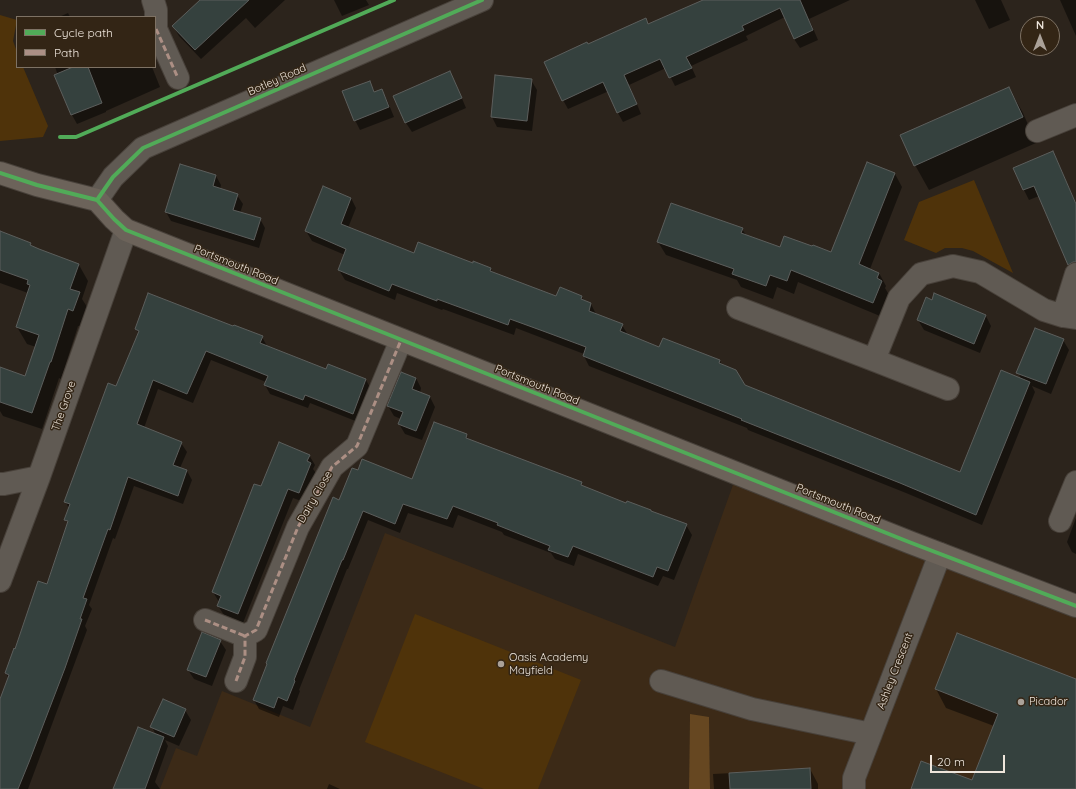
<!DOCTYPE html>
<style>
body{margin:0}
#map{position:relative;width:1076px;height:789px;overflow:hidden;background:#2c241c;font-family:Quicksand,sans-serif}
canvas{display:block}
.legend{position:absolute;left:16px;top:16px;width:140px;height:52px;box-sizing:border-box;background:#332515;border:1px solid #7e7264;margin:0;padding:5px 7px;list-style:none;font-size:12px;color:#eee5db}
.legend li{display:flex;align-items:center;gap:8px;height:20px}
.legend b{width:20px;border:1px solid #7e7264}
.north{position:absolute;left:1020px;top:16px;width:40px;height:40px;box-sizing:border-box;background:#332515;border:1px solid #7e7264;border-radius:50%;rotate:0deg;font-size:11px;font-weight:700;line-height:16px;text-align:center;color:#eee5db}
.north::after{content:'';display:block;margin:auto;width:14px;height:18px;background:#aaa198;clip-path:polygon(50% 0,100% 100%,50% 72%,0 100%)}
.scale{position:absolute;left:930px;top:755px;width:75px;height:18px;box-sizing:border-box;border:2px solid #eee5db;border-top:0;padding-left:5px;font-size:12px;line-height:14px;white-space:nowrap;color:#eee5db;-webkit-text-stroke:3px #332515;paint-order:stroke}
</style>
<div id="map">
<canvas width="1076" height="789"></canvas>
<ul class="legend">
<li><b style="height:5px;background:#51ab58"></b>Cycle path</li>
<li><b style="height:5px;background:#ac8f84"></b>Path</li>
</ul>
<div class="north">N</div>
<div class="scale">20 m</div>
</div>
<script>
const ctx = document.querySelector('canvas').getContext('2d');
ctx.lineJoin = 'round';
function paint(path, color) { ctx.fillStyle = color; ctx.fill(path, 'evenodd'); }
const shape = rows => new Path2D(rows.map(r => 'M' + r).join(''));
function strokePath(path, color, width, dash) { ctx.strokeStyle = color; ctx.lineWidth = width; ctx.lineCap = dash ? 'butt' : 'round'; ctx.setLineDash(dash || []); ctx.stroke(path); }
function write(font, color, halo, rows, align = 'center') {
  ctx.font = font + ' Quicksand,sans-serif'; ctx.lineWidth = 3; ctx.setLineDash([]); ctx.textBaseline = 'middle'; ctx.strokeStyle = halo; ctx.fillStyle = color; for (const [text, x, y, turn = 0] of rows) {
    ctx.save(); ctx.translate(x, y); ctx.rotate((+turn || 0) * Math.PI / 180); ctx.textAlign = isNaN(turn) ? turn : align; if (halo) ctx.strokeText(text, 0, 0); ctx.fillText(text, 0, 0); ctx.restore();
  }
}
paint(shape([
 [734,482,1076,610,1076,789,710,789,709,718,690,715,689,789,160,789,176,748,197,756,222,691,310,727,385,533,675,647]
]), '#3c2a17');
paint(shape([
 [0,15,17,20,13,41,17,52,17,67,23,67,48,126,43,137,0,141],
 [974,180,1013,273,973,251,962,248,945,248,936,253,904,240,919,202],
 [415,614,581,680,538,789,484,789,365,742]
]), '#4f330a');
paint(shape([
 [690,714,709,717,710,789,689,789]
]), '#664721');
paint(shape([
 [201,0,285,0,255,28,246,18,201,59,179,36,173,26],
 [334,0,366,0,369,5,342,16],
 [705,0,850,0,809,19,818,40,800,48,794,39,785,17,746,36,748,40,691,66,696,77,675,86,666,68,629,85,641,114,623,122,618,113,609,91,568,109,563,100,588,45,648,25],
 [975,0,1001,0,1010,20,989,29],
 [1060,0,1076,0,1076,36],
 [68,13,70,17,59,17],
 [55,67,152,67,160,87,106,111,106,112,77,124,72,115],
 [531,80,537,90,532,131,497,127,492,117],
 [369,82,375,92,382,90,387,100,394,117,360,130,355,120],
 [455,82,466,108,412,132,406,123,394,97],
 [1009,88,1023,113,1036,143,929,190,915,165],
 [1053,152,1058,162,1076,203,1076,259,1039,196,1029,200,1024,190,1015,169],
 [867,163,895,174,902,187,870,269,879,273,886,286,885,288,889,295,880,316,798,282,794,294,777,287,773,299,741,287,737,280,666,255,658,242,742,229,746,235,781,248,831,254],
 [216,176,221,185,220,189,237,195,243,204,240,213,260,219,265,228,259,248,171,221,166,212],
 [351,198,356,208,348,228,414,254,473,264,490,268,493,273,557,297,581,296,585,302,591,304,596,314,622,325,628,335,660,348,720,361,722,365,744,386,961,473,1021,379,1018,372,1063,340,1069,350,1051,394,1032,386,1035,392,982,525,906,493,748,430,747,428,589,366,584,356,584,354,516,328,514,335,443,309,442,310,397,293,395,300,345,280,339,270,345,255,312,241,306,231],
 [0,233,30,244,33,248,39,250,79,265,88,281,82,299,89,310,83,327,78,326,61,379,59,378,42,429,3,416,0,411,0,379,26,378,36,347,27,344,17,327,28,293,0,283],
 [935,295,986,316,991,326,980,353,924,330,918,320,932,301],
 [136,329,262,337,267,346,327,370,366,380,371,389,358,422,310,403,308,408,270,394,265,385,266,382,211,360,193,403,158,389,144,428,181,443,187,452,180,468,187,471,192,480,183,504,134,486,115,539,113,538,89,605,92,609,85,626,87,630,28,789,0,789,0,702,9,679,6,673,14,650,16,650,47,585,68,524,66,520,69,509,66,502,116,387,139,334],
 [416,378,421,388,420,393,430,397,435,407,422,440,405,434,399,424,401,419,394,416,388,406],
 [466,435,469,440,581,483,584,487,627,504,686,525,692,535,674,580,663,576,658,586,578,554,574,566,555,559,551,553,504,535,502,532,458,515,453,528,408,513,400,533,368,520,348,569,347,569,299,690,300,691,293,710,283,706,279,717,259,709,254,700,339,501,413,480],
 [309,455,315,465,313,469,316,473,304,502,293,498,243,623,224,615,218,606,219,602,213,592,261,488],
 [1076,518,1076,554,1072,552,1067,542],
 [220,641,226,650,212,686,194,679,188,670],
 [1076,681,1076,789,912,789,972,782,994,726,946,708,936,689],
 [185,710,191,720,179,746,165,740,168,746,155,782,160,789,115,789,156,735,152,727],
 [810,769,818,784,818,789,714,789,713,774],
 [329,784,340,789,327,789]
]), '#0007');
const building = shape([
 [200,0,249,0,195,50,172,26,200,0],
 [703,0,800,0,813,30,794,39,780,8,742,26,744,30,686,57,692,68,669,78,660,59,624,75,637,104,617,113,603,82,562,101,544,62,587,42,588,44,646,18,648,24,703,0],
 [73,67,88,67,102,103,71,115,54,75,73,67],
 [450,71,462,98,405,123,393,96,450,71],
 [495,75,532,79,527,121,491,117,495,75],
 [370,81,374,92,382,89,389,107,354,121,342,91,370,81],
 [1009,87,1023,117,914,166,900,135,1009,87],
 [1053,151,1076,204,1076,262,1073,262,1068,265,1034,186,1023,190,1013,168,1053,151],
 [867,162,895,173,859,264,879,273,877,278,882,281,873,303,791,270,787,281,770,275,766,286,732,274,734,269,657,242,671,203,743,228,741,233,780,247,784,236,812,246,813,245,831,252,867,162],
 [180,164,216,175,213,186,238,194,233,210,261,218,254,240,165,212,180,164],
 [323,186,351,198,341,224,414,253,418,242,473,263,473,261,491,268,490,271,556,296,560,287,582,296,581,299,591,303,589,311,623,324,620,331,659,347,663,338,720,360,719,363,736,370,745,385,960,472,1001,370,1030,382,976,515,900,483,741,420,742,419,583,356,586,347,543,331,510,319,508,325,437,299,437,301,392,284,389,291,338,270,346,249,305,231,323,186],
 [0,231,31,243,30,245,39,249,79,264,70,289,80,292,73,311,68,309,51,362,50,362,32,413,0,402,0,367,25,376,39,335,16,327,30,285,27,284,28,280,0,270,0,231],
 [148,293,233,326,234,325,263,336,260,343,326,369,328,364,366,379,353,414,305,395,303,400,264,385,268,376,206,351,187,394,153,380,137,424,182,442,173,465,187,470,178,496,128,477,110,530,108,529,83,598,87,599,80,619,82,619,65,668,29,762,18,789,0,789,0,699,9,675,5,673,14,648,15,649,38,581,47,584,68,521,64,520,70,504,64,502,108,383,116,386,139,331,135,329,148,293],
 [934,293,986,315,974,344,917,320,926,297,932,300,934,293],
 [1035,328,1064,339,1046,384,1016,373,1035,328],
 [401,372,416,378,412,389,430,396,416,431,398,424,403,412,387,406,401,372],
 [434,422,467,434,466,438,582,482,581,485,626,503,627,501,651,510,651,511,687,524,668,571,657,567,653,577,573,546,568,557,548,550,550,546,497,525,498,523,453,506,447,519,403,504,395,524,363,511,343,560,342,560,294,680,295,681,287,701,278,697,274,708,253,700,267,664,266,663,333,497,339,500,352,468,358,470,362,459,412,479,434,422],
 [279,442,310,455,307,461,311,463,299,493,288,489,238,614,217,606,221,596,212,592,254,484,261,486,279,442],
 [202,632,221,640,206,677,187,670,202,632],
 [957,633,1076,679,1076,789,911,789,921,761,972,780,998,714,935,689,957,633],
 [163,699,186,709,174,737,150,727,163,699],
 [138,727,164,737,145,789,113,789,138,727],
 [810,768,811,789,730,789,729,773,810,768]
]);
paint(building, '#35413e');
strokePath(building, '#5c5e5c', 1);
const street = shape([
 [153,0,156,10,156,29,178,78],
 [1037,131,1076,115],
 [738,308,874,360,948,389],
 [1063,316,1076,274],
 [874,360,899,298,921,274,953,266,980,272,1044,310,1063,316,1076,318],
 [0,484,4,484,39,477],
 [1060,521,1076,482],
 [0,581,39,477,126,230],
 [205,620,245,636],
 [236,681,245,657,245,636,256,630,298,527,332,467,357,446,401,340],
 [661,681,752,709,871,734],
 [854,789,854,778,940,554]
]);
const secondary = shape([
 [97,200,113,177,143,148,482,0]
]);
const primary = shape([
 [0,173,37,185,97,200,114,219,126,230,909,542,1076,606]
]);
strokePath(street, '#48413a', 24);
strokePath(secondary, '#48413a', 24);
strokePath(primary, '#48413a', 24);
strokePath(street, '#605a53', 22);
strokePath(secondary, '#605a53', 22);
strokePath(primary, '#6c635a', 22);
strokePath(shape([
 [156,29,178,78],
 [205,620,245,636],
 [236,681,245,657,245,636,256,630,298,527,332,467,357,446,401,340]
]), '#ac8f84', 3, [6, 3]);
strokePath(shape([
 [60,137,76,137,394,0],
 [0,173,37,185,97,200,114,219,126,230,909,542,1076,606],
 [97,200,113,177,143,148,482,0]
]), '#51ab58', 4);
for (const [x, y, r, color] of [
 [501,664,4,"#aaa198"],
 [1021,702,4,"#aaa198"]
]) { const dot = new Path2D(); dot.arc(x, y, r, 0, 2 * Math.PI); ctx.fillStyle = color; ctx.fill(dot); strokePath(dot, '#332515', 1.5); }
write('11px', '#eee5db', '#332515', [
 ["Botley Road",277,80,-24],
 ["Portsmouth Road",236,265,22],
 ["Portsmouth Road",537,385,22],
 ["The Grove",64,406,-71],
 ["Dairy Close",315,497,-60],
 ["Portsmouth Road",838,504,22],
 ["Ashley Crescent",895,671,-69]
]);
write('11px', '#eee5db', '#332515', [
 ["Oasis Academy",509,658],
 ["Mayfield",509,671],
 ["Picador",1029,702]
], 'left');
</script>
